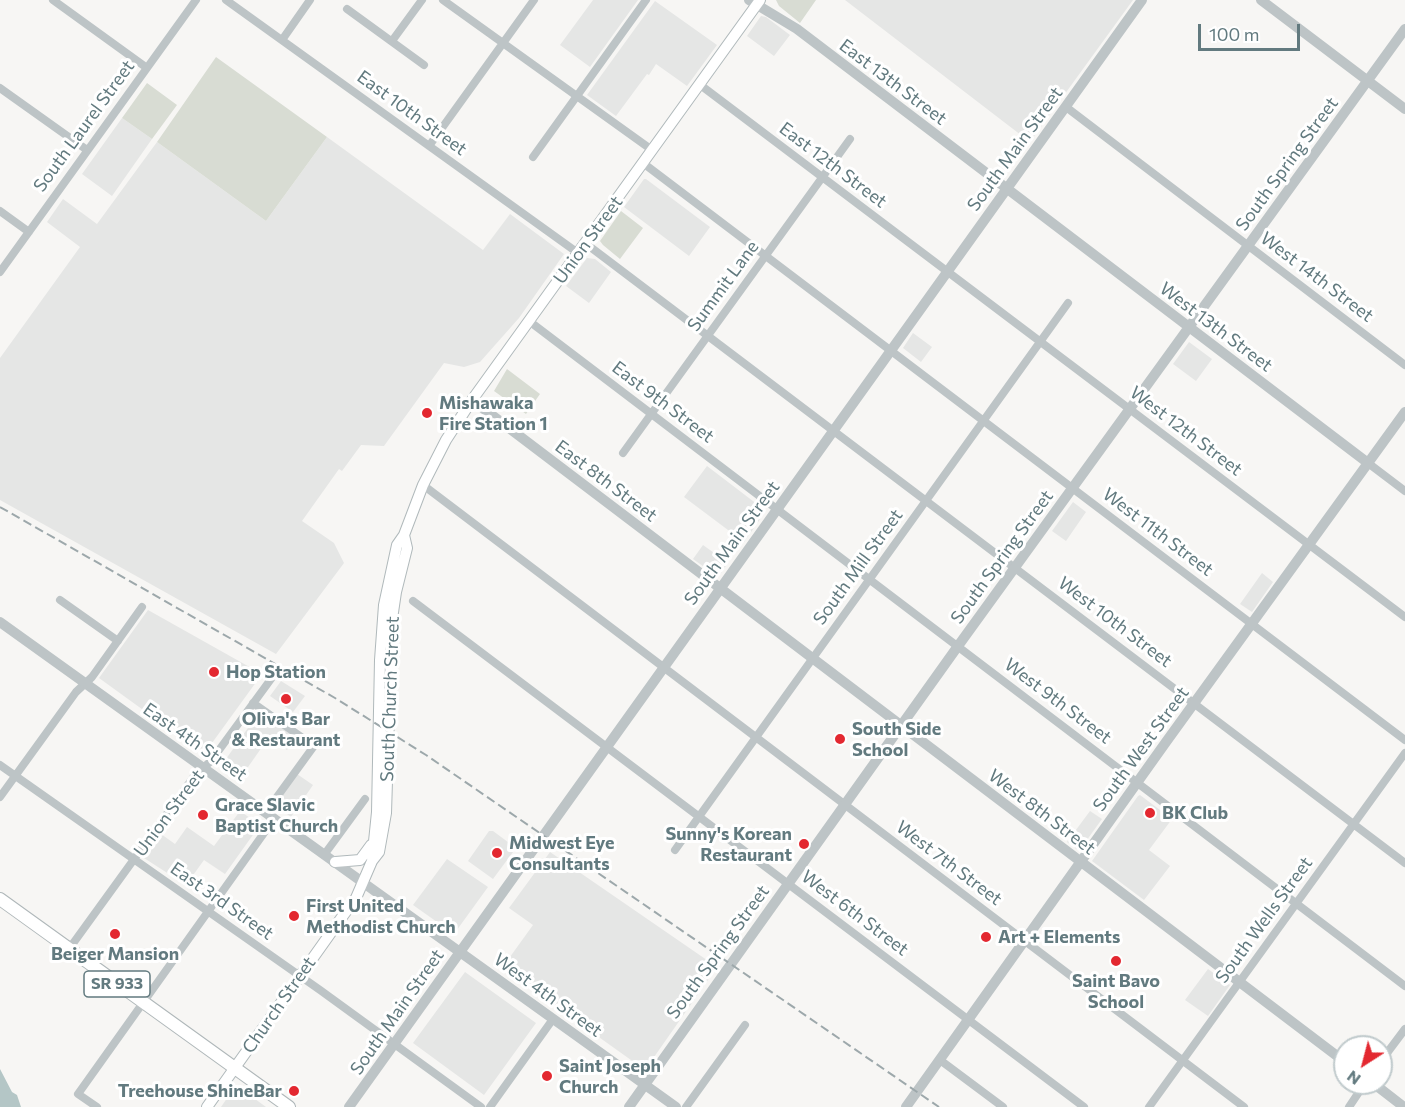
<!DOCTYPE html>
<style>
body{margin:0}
#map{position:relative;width:1405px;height:1107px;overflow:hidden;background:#f7f6f4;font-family:Commissioner,sans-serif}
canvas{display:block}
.north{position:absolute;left:1333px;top:1035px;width:60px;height:60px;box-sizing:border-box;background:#fff;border:2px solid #c0cacc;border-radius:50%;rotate:216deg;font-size:16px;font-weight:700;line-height:24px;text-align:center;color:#627a7f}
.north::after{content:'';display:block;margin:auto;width:21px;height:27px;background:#e32830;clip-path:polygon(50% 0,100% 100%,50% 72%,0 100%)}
.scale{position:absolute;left:1198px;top:24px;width:102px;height:27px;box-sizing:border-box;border:3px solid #627a7f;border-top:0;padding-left:8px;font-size:18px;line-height:21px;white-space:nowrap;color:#627a7f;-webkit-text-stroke:4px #fff;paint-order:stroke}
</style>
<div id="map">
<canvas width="1405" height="1107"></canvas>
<div class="north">N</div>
<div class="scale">100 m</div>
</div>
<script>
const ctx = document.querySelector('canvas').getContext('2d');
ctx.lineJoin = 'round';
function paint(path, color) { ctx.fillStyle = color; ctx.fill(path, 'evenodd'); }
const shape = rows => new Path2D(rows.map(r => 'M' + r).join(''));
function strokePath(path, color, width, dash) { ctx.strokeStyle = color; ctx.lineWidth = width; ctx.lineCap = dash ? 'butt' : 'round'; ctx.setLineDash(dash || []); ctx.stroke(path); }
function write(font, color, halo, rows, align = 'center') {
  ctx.font = font + ' Commissioner,sans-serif'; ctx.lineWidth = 6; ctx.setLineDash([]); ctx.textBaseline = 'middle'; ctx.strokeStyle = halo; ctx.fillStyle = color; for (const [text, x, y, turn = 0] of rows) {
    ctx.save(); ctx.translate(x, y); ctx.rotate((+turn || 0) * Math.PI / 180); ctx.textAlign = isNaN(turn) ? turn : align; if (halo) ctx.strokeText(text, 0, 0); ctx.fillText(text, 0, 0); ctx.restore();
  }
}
paint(shape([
 [593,0,638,0,590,67,560,45],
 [845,0,1133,0,1030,142],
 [655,1,717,45,687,86,656,64,649,75,647,74,616,116,587,95],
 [761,16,766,17,790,35,774,56,747,36],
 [122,118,152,139,112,196,82,174],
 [327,137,483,250,510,214,564,254,519,318,480,362,464,367,444,363,384,446,361,445,342,471,339,469,302,521,334,543,344,563,276,654,0,500,0,358,80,247,47,222,63,199,97,224,157,142,266,221],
 [644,179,646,179,710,227,689,256,624,207],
 [587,258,595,259,611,272,589,303,566,286],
 [913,333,932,347,921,362,903,348],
 [1189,342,1212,359,1196,381,1173,364],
 [707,466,766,511,744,542,684,497],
 [1073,502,1086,512,1066,541,1052,531],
 [703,545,728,563,718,577,693,559],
 [1262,573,1273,582,1252,612,1240,604],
 [148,610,262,674,204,754,99,678],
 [281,681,305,696,293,712,270,696],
 [260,711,296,738,287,750,269,737,239,780,221,766],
 [297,774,313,785,291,817,275,805],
 [1140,795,1172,819,1149,850,1170,866,1144,900,1092,861,1138,796],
 [240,811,260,825,225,874,204,860,186,885,144,858,161,834,175,844,187,827,214,846],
 [1090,811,1102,819,1079,851,1067,842],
 [489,831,493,831,516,848,493,879,468,861],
 [550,852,717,967,645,1070,502,968,533,925,509,908],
 [447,859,488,887,454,934,413,905],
 [1208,969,1230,985,1208,1016,1185,1000],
 [465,972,536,1023,484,1095,413,1043],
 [236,1085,266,1107,221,1107]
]), '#e5e6e5');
paint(shape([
 [776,0,816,0,800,23,779,6],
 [216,57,327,137,266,221,157,142],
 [147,83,177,105,152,139,122,118],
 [621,211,643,228,620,259,603,245,600,241],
 [507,369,540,394,526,414,494,391]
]), '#d8dcd3');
paint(shape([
 [0,1069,12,1092,17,1095,21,1107,0,1107]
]), '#b4c6c6');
const secondary = shape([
 [372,861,377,812,380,660,384,605,397,545,404,535,423,485,446,440,472,400,760,0],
 [335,862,360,860,371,845],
 [207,1107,342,917,356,898,372,861,379,852,386,813,392,619,396,592,407,548,404,535]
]);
const primary = shape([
 [0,899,289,1107]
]);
strokePath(secondary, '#b0b9bb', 12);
strokePath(primary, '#afb7b9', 14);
strokePath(shape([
 [53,0,147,68],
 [226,0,578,253],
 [443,0,652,150],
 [347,9,424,65],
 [282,40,310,0],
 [392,41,422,0],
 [699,84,1405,617],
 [0,88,87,150],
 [1066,107,1405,365],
 [429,146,534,0],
 [533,157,646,0],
 [643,163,1405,740],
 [0,211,29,232],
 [585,243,1405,863],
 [0,272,196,0],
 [529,321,1405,986],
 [623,453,850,139],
 [1368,463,1405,491],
 [423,485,1244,1107],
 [60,600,118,641],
 [413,601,1084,1107],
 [253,703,314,746,266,812],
 [0,765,320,990,481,1107],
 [0,797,76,692,92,677,142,607],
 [675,850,1068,303],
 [324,855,365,799],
 [69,949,195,775,211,761,271,679],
 [940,1060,1003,1107],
 [1381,1061,1405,1029],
 [97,1107,78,1094,274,819],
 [490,1107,553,1019],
 [686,1107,745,1025],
 [1149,1107,1405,753],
 [1349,1107,1365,1083]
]), '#bdc4c6', 8);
strokePath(shape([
 [749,0,797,29,1368,463],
 [1261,0,1405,109],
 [472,400,1345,1062],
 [0,622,676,1107],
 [1373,1083,1404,1107],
 [349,1107,1142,0],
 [629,1107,958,646,1405,29],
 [906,1107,1166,742,1405,412]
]), '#bdc4c6', 10);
strokePath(secondary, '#fff', 10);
strokePath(primary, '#fff', 12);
strokePath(shape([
 [0,507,335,698,426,755,939,1107]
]), '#9da8ab', 2, [9, 4.5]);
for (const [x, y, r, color] of [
 [427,413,6,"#e32830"],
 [214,672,6,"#e32830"],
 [286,699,6,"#e32830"],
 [840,739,6,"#e32830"],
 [1150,813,6,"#e32830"],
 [203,815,6,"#e32830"],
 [804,844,6,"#e32830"],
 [497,853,6,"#e32830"],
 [294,916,6,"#e32830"],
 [115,934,6,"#e32830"],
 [986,937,6,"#e32830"],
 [1116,961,6,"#e32830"],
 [547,1076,6,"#e32830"],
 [294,1091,6,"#e32830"]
]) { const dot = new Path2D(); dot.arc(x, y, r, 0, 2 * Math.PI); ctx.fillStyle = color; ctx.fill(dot); strokePath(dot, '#fff', 2); }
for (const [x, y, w] of [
 [117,984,66]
]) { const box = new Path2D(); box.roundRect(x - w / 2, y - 13, w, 26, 4.5); ctx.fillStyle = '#fff'; ctx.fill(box); strokePath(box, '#627a7f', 1.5); }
write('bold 16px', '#627a7f', null, [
 ["SR 933",117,984]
]);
write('18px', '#627a7f', '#fff', [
 ["East 13th Street",893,82,37],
 ["East 10th Street",412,113,36],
 ["South Laurel Street",84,126,-54],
 ["South Main Street",1015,149,-54],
 ["South Spring Street",1287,164,-54],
 ["East 12th Street",833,165,37],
 ["Union Street",588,240,-54],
 ["West 14th Street",1317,277,37],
 ["Summit Lane",723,286,-54],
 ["West 13th Street",1216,327,37],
 ["East 9th Street",663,402,37],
 ["West 12th Street",1186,431,37],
 ["East 8th Street",606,481,37],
 ["West 11th Street",1158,532,37],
 ["South Main Street",732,543,-54],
 ["South Spring Street",1002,557,-54],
 ["South Mill Street",858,567,-54],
 ["West 10th Street",1115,622,37],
 ["South Church Street",390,699,-88],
 ["West 9th Street",1058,701,37],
 ["East 4th Street",195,742,35],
 ["South West Street",1141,749,-54],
 ["West 8th Street",1042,812,37],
 ["Union Street",169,813,-53],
 ["West 7th Street",949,863,37],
 ["East 3rd Street",222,901,35],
 ["West 6th Street",855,913,37],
 ["South Wells Street",1264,920,-54],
 ["South Spring Street",718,952,-54],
 ["West 4th Street",548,995,36],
 ["Church Street",279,1005,-55],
 ["South Main Street",397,1012,-55]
]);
write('bold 18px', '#627a7f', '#fff', [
 ["Mishawaka",439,403],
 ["Fire Station 1",439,424],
 ["Hop Station",226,672],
 ["Oliva's Bar",286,719,"center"],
 ["& Restaurant",286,740,"center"],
 ["South Side",852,729],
 ["School",852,750],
 ["Grace Slavic",215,805],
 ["Baptist Church",215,826],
 ["BK Club",1162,813],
 ["Sunny's Korean",792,834,"right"],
 ["Restaurant",792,855,"right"],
 ["Midwest Eye",509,843],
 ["Consultants",509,864],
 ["First United",306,906],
 ["Methodist Church",306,927],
 ["Art + Elements",998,937],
 ["Beiger Mansion",115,954,"center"],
 ["Saint Bavo",1116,981,"center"],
 ["School",1116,1002,"center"],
 ["Saint Joseph",559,1066],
 ["Church",559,1087],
 ["Treehouse ShineBar",282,1091,"right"]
], 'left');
</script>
